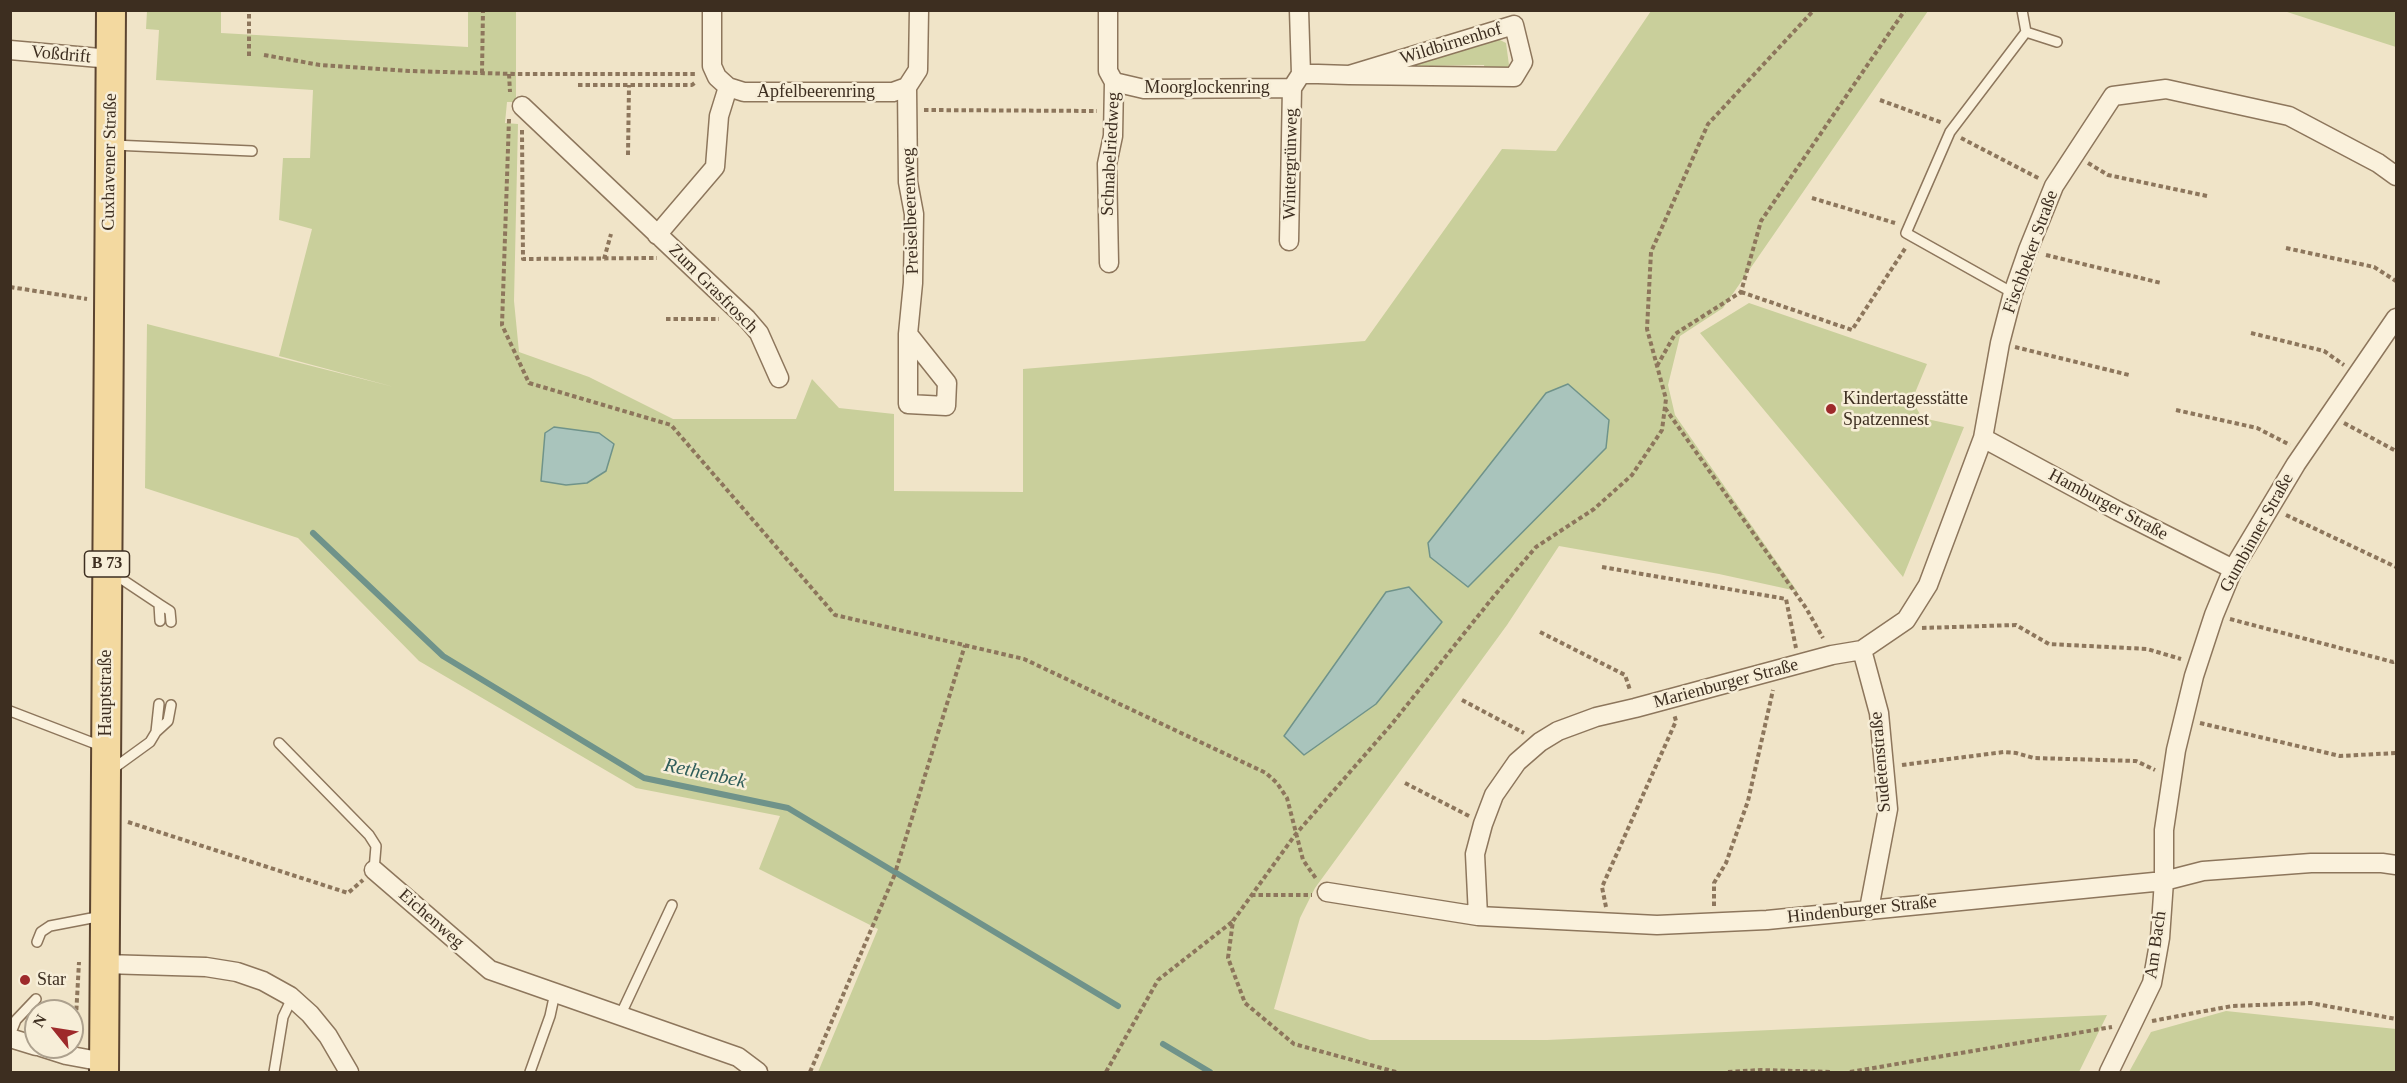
<!DOCTYPE html>
<meta charset="utf-8">
<style>
body{margin:0}
#map{position:relative;width:2407px;height:1083px;overflow:hidden;background:#f0e4c8;font-family:Georgia,serif}
canvas{display:block}
.frame{position:absolute;inset:0;border:12px solid #3d2e20;pointer-events:none}
.north{position:absolute;left:24px;top:999px;width:60px;height:60px;box-sizing:border-box;background:#f7eed8;border:2px solid #ada18e;border-radius:50%;rotate:300deg;font-size:16px;font-weight:700;line-height:24px;text-align:center;color:#3d2e20}
.north::after{content:'';display:block;margin:auto;width:21px;height:27px;background:#9e2a2b;clip-path:polygon(50% 0,100% 100%,50% 72%,0 100%)}
</style>
<div id="map">
<canvas width="2407" height="1083"></canvas>
<div class="frame"></div>
<div class="north">N</div>
</div>
<script>
const ctx = document.querySelector('canvas').getContext('2d');
ctx.lineJoin = 'round';
function paint(path, color) { ctx.fillStyle = color; ctx.fill(path, 'evenodd'); }
const shape = rows => new Path2D(rows.map(r => 'M' + r).join(''));
function strokePath(path, color, width, dash) { ctx.strokeStyle = color; ctx.lineWidth = width; ctx.lineCap = dash ? 'butt' : 'round'; ctx.setLineDash(dash || []); ctx.stroke(path); }
function write(font, color, halo, rows, align = 'center') {
  ctx.font = font + ' Georgia,serif'; ctx.lineWidth = 5; ctx.setLineDash([]); ctx.textBaseline = 'middle'; ctx.strokeStyle = halo; ctx.fillStyle = color; for (const [text, x, y, turn = 0] of rows) {
    ctx.save(); ctx.translate(x, y); ctx.rotate((+turn || 0) * Math.PI / 180); ctx.textAlign = isNaN(turn) ? turn : align; if (halo) ctx.strokeText(text, 0, 0); ctx.fillText(text, 0, 0); ctx.restore();
  }
}
paint(shape([
 [147,11,221,11,221,33,468,47,468,11,516,11,516,102,507,102,505,123,518,124,514,301,519,352,589,377,673,419,796,419,812,379,839,408,894,414,894,491,1023,492,1023,369,1365,341,1502,149,1556,151,1651,11,1928,11,1723,308,1680,336,1668,385,1675,415,1797,591,1719,574,1559,546,1507,625,1315,888,1300,918,1274,1009,1370,1040,1547,1040,2107,1015,2079,1072,818,1072,878,929,759,869,780,816,636,788,419,661,298,538,145,488,147,324,394,387,279,356,312,229,279,220,283,158,310,158,313,90,156,80,159,30,146,29],
 [2284,11,2396,11,2396,47],
 [1496,38,1506,43,1509,65,1506,70,1485,71,1484,65,1420,66,1419,72,1406,72,1404,63],
 [1749,303,1927,364,1912,400,1922,418,1964,427,1903,577,1700,333],
 [2226,1011,2396,1029,2396,1072,2129,1072,2151,1032]
]), '#c9cf9b');
const water = shape([
 [1568,384,1609,420,1606,448,1468,587,1430,557,1428,543,1546,393,1568,384],
 [554,427,599,433,614,444,606,471,587,483,566,485,541,481,545,433,554,427],
 [1409,587,1442,622,1376,704,1304,755,1284,736,1386,592,1409,587]
]);
paint(water, '#a9c4bc');
strokePath(water, '#6f938a', 1.5);
strokePath(shape([
 [313,533,443,656,644,778,788,808,1118,1006],
 [1163,1044,1210,1072]
]), '#6f938a', 6);
const lane = shape([
 [2022,10,2026,32],
 [113,145,252,151],
 [2013,293,1906,233,1950,132,2026,32,2057,42],
 [111,572,159,604,160,621],
 [159,604,170,611,171,622],
 [10,711,101,746],
 [156,732,168,721,171,705],
 [279,743,369,835,376,846,374,870],
 [110,771,150,742,156,732,159,704],
 [37,942,41,932,50,926,102,916],
 [620,1016,672,905],
 [10,1035,16,1020,36,999],
 [274,1072,283,1017,292,998],
 [530,1072,550,1016,555,993]
]);
const street = shape([
 [712,10,712,66,717,77,728,87,744,92,893,92,907,87,918,70,919,10],
 [1108,10,1108,71,1114,82,1144,89,1292,88,1301,74,1299,10],
 [10,50,111,59],
 [1301,74,1318,74,1349,75,1514,77,1523,62,1514,25,1349,75],
 [907,87,908,182,914,214,913,283,908,334,908,404,946,406,947,383,908,334],
 [522,106,747,319,759,333,779,378],
 [657,235,715,167,719,116,728,87],
 [1289,241,1292,88],
 [1109,263,1107,164,1113,136,1114,82],
 [1983,438,2118,511,2233,569],
 [1862,650,1879,713,1888,809,1869,909],
 [374,870,490,970,738,1057,758,1072],
 [1327,892,1478,916,1657,925,1767,920,2164,881,2203,871,2311,863,2382,863,2396,865],
 [1478,916,1475,854,1483,824,1494,795,1517,762,1540,742,1558,731,1596,717,1635,708,1832,655,1862,650,1906,620,1928,585,1983,438,2000,343,2013,293,2028,250,2054,186,2113,96,2166,89,2289,116,2378,163,2396,176],
 [104,964,206,967,237,972,263,981,290,996,310,1014,328,1036,349,1072],
 [10,1038,36,1046],
 [41,1047,66,1055,104,1062],
 [2109,1072,2152,983,2160,938,2164,881,2164,830,2176,750,2194,676,2214,615,2233,569,2296,464,2396,318]
]);
const primary = shape([
 [104,1072,111,10]
]);
strokePath(lane, '#8d765c', 12);
strokePath(street, '#8d765c', 21);
strokePath(primary, '#5b4430', 32);
strokePath(shape([
 [264,55,320,65,409,71,515,74,697,74],
 [249,56,249,10],
 [482,73,483,10],
 [509,74,510,92],
 [578,85,692,85,696,82],
 [1880,100,1943,123],
 [924,110,1097,111],
 [509,119,502,325,529,383,671,425,835,615,1024,659,1266,773,1277,783,1287,798,1303,860,1317,880],
 [522,130,523,259,657,258],
 [1961,138,2040,179],
 [628,155,629,85],
 [2088,163,2108,175,2207,196],
 [1812,198,1895,223],
 [2286,248,2374,267,2396,281],
 [2046,255,2161,283],
 [604,259,611,234],
 [10,287,87,299],
 [1741,292,1852,330,1906,247],
 [666,319,719,319],
 [2251,333,2324,351,2344,365],
 [2015,347,2129,375],
 [1657,366,1675,334,1741,292,1761,221,1905,10],
 [1665,408,1806,608,1823,638],
 [2176,410,2257,428,2290,445],
 [2344,423,2396,451],
 [2286,515,2396,567],
 [1602,567,1786,599,1796,648],
 [2230,619,2393,662,2396,661],
 [1922,628,2016,625,2049,644,2147,649,2181,659],
 [1540,632,1625,675,1630,690],
 [1462,700,1524,733],
 [2200,723,2340,756,2396,753],
 [1902,765,2004,752,2016,753,2034,758,2136,761,2155,770],
 [1405,783,1469,816],
 [128,822,348,893,363,880],
 [896,870,965,645],
 [1251,895,1312,895],
 [1714,906,1714,883,1726,863,1748,801,1773,690],
 [1606,907,1602,887,1676,721,1674,714],
 [2152,1021,2232,1006,2311,1003,2396,1019],
 [72,1024,76,1017,79,962],
 [810,1072,895,874],
 [1106,1072,1158,980,1232,922],
 [1396,1072,1294,1044,1245,1003,1228,958,1233,921,1295,835,1391,725,1494,596,1536,547,1594,509,1632,475,1662,430,1666,399,1647,329,1651,252,1708,124,1814,10],
 [1728,1072,1761,1070,1832,1072],
 [1850,1072,2112,1027]
]), '#8d765c', 4, [4.5, 3]);
strokePath(lane, '#faf1dc', 9);
strokePath(street, '#faf1dc', 18);
strokePath(primary, '#f3d9a0', 28);
for (const [x, y, r, color] of [
 [1831,409,6,"#9e2a2b"],
 [25,980,6,"#9e2a2b"]
]) { const dot = new Path2D(); dot.arc(x, y, r, 0, 2 * Math.PI); ctx.fillStyle = color; ctx.fill(dot); strokePath(dot, '#f7eed8', 2); }
for (const [x, y, w] of [
 [107,564,45]
]) { const box = new Path2D(); box.roundRect(x - w / 2, y - 13, w, 26, 4.5); ctx.fillStyle = '#f7eed8'; ctx.fill(box); strokePath(box, '#3d2e20', 1.5); }
write('bold 16px', '#3d2e20', null, [
 ["B 73",107,564]
]);
write('18px', '#3d2e20', '#f7eed8', [
 ["Wildbirnenhof",1451,44,-17],
 ["Voßdrift",61,55,5],
 ["Moorglockenring",1207,88],
 ["Apfelbeerenring",816,92],
 ["Schnabelriedweg",1111,154,-87],
 ["Cuxhavener Straße",110,162,-89],
 ["Wintergrünweg",1291,164,-89],
 ["Preiselbeerenweg",911,211,-92],
 ["Fischbeker Straße",2031,252,-70],
 ["Zum Grasfrosch",713,289,45],
 ["Hamburger Straße",2108,505,28],
 ["Gumbinner Straße",2257,533,-61],
 ["Marienburger Straße",1726,684,-15],
 ["Hauptstraße",106,693,-90],
 ["Sudetenstraße",1881,762,-95],
 ["Hindenburger Straße",1862,910,-6],
 ["Eichenweg",431,919,41],
 ["Am Bach",2156,945,-82]
]);
write('18px', '#3d2e20', '#f7eed8', [
 ["Kindertagesstätte",1843,399],
 ["Spatzennest",1843,420],
 ["Star",37,980]
], 'left');
write('italic 20px', '#2f5d5a', '#f7eed8', [
 ["Rethenbek",705,774,12]
]);
</script>
